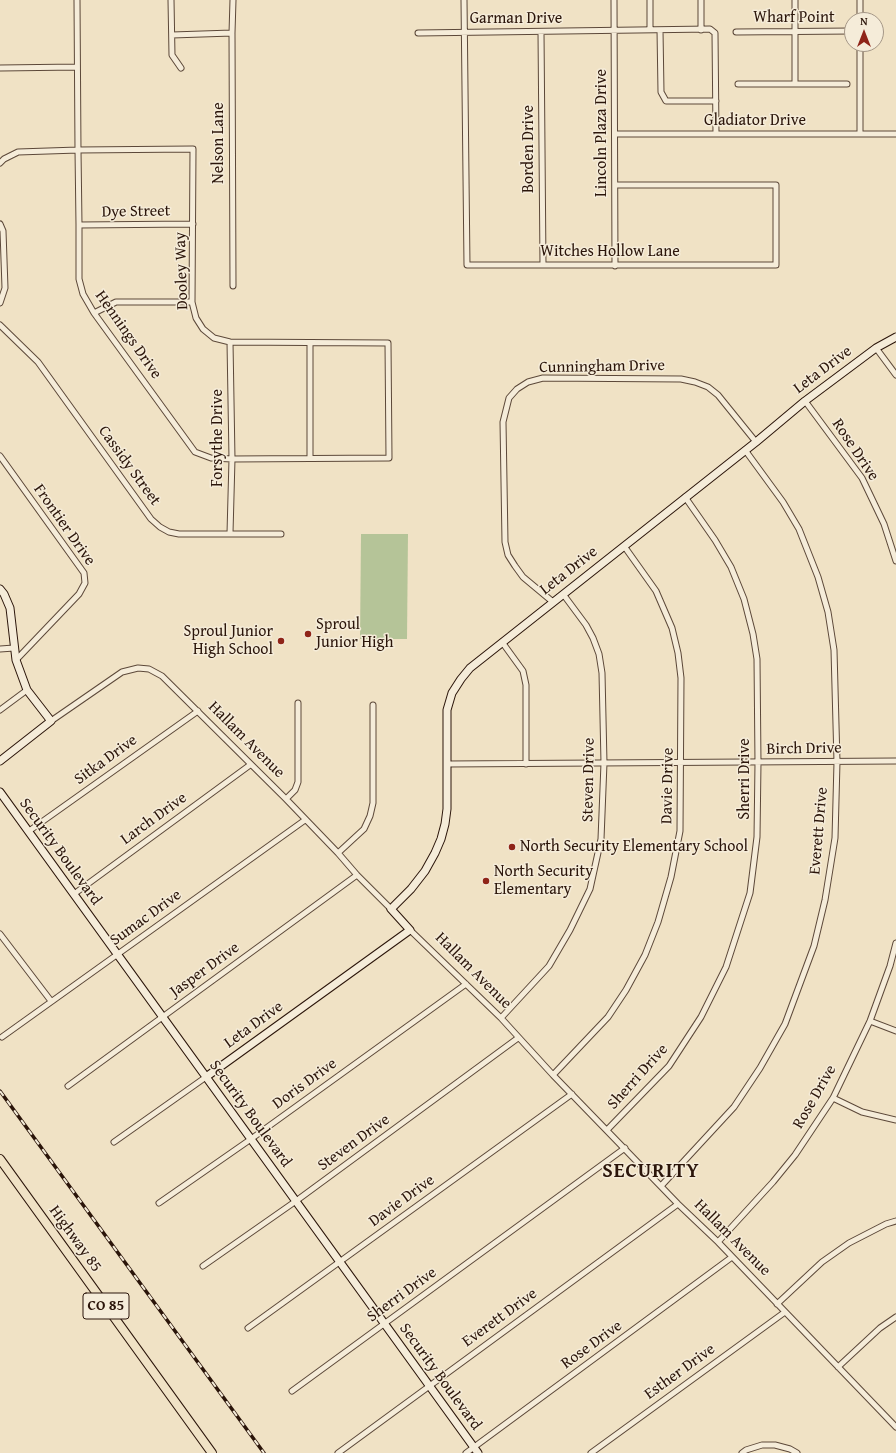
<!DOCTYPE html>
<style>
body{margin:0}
#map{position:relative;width:896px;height:1453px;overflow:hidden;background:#f0e2c5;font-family:"Gentium Book Plus",serif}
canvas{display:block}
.north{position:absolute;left:844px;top:12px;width:40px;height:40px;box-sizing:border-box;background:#f5ecd9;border:1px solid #a49686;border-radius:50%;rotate:0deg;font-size:11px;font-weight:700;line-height:16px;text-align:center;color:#2b150a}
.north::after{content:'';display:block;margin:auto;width:14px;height:18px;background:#8f2418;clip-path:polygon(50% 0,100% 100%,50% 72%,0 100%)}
</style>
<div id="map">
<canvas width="896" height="1453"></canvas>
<div class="north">N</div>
</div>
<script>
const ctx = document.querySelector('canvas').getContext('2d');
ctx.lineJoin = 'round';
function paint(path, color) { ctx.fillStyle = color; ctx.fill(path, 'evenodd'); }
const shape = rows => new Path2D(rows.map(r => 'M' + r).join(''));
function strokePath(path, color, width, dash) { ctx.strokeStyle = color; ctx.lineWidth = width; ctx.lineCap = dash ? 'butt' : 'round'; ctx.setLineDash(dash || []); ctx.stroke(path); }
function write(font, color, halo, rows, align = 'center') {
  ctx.font = font + ' "Gentium Book Plus",serif'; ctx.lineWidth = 3; ctx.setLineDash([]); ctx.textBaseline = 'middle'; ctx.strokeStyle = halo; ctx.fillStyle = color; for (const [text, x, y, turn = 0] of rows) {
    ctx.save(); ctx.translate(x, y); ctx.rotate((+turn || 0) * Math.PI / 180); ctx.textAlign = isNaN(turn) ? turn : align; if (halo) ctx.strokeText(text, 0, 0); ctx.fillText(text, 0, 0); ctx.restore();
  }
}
paint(shape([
 [361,534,408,534,407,639,360,639]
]), '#b5c498');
const street = shape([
 [171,0,172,55,181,68],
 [464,0,467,265,776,265,776,185,615,185],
 [614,0,615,266],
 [650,0,650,30],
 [701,0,701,30],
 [860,0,860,20],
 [660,30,661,92,666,101,716,101],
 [541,32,543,265],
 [736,32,852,31],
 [418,33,710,29,715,33,716,134],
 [172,35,232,33],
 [0,68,77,67],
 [738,84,847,84],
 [795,84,795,0],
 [615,134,896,134],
 [860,134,860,44],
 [0,163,4,159,18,152,78,150,193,149,192,302,196,318,203,329,214,338,230,342,388,343,389,458,232,459,211,458,195,452,94,313,83,294,79,279,79,225,78,150,77,0],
 [0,224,3,231,5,288,0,303],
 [79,225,193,224],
 [233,286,232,33,233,0],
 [94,313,116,302,192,302],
 [0,325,38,362,151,519,160,527,169,532,179,534,281,534],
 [310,343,310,458],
 [876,348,896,375],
 [805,401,862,478,884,524,896,561],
 [0,456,84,573,85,583,79,594,16,660],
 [230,533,232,459,230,342],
 [553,602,523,577,515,566,508,555,505,542,503,422,509,398,517,389,528,382,543,378,681,379,695,382,708,387,718,395,756,442],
 [502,642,523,671,526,685,526,764],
 [0,649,14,648],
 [0,710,27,690],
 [51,721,122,672,138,668,149,669,162,676,286,799,338,853,357,875,391,909],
 [448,764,896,761],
 [286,799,295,790,298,782,298,703],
 [29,831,198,711],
 [338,853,364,829,370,816,373,803,373,705],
 [74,894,250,765],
 [410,930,501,1018,553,1075,678,1204,718,1242,896,1427],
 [0,934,51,1001],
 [501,1018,549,966,570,930,590,889,601,839,604,763,602,673,599,654,593,638,586,625,563,594],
 [870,1021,896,1031],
 [2,1037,305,820],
 [553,1075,608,1017,626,990,645,955,658,922,671,877,680,831,681,678,678,653,672,628,656,591,624,546],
 [68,1086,357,875],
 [833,1098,862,1112,896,1120],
 [607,1130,669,1066,701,1017,726,967,750,893,757,837,758,763,757,659,753,634,744,599,731,567,715,540,685,497],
 [114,1142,206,1077],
 [661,1186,734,1107,760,1068,785,1024,814,946,825,900,835,838,837,762,834,650,828,612,818,577,799,529,783,502,745,450],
 [159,1203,251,1139,466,984],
 [718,1242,773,1182,795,1155,833,1098,870,1021,890,966,896,943],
 [203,1266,296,1201,518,1038],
 [777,1304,822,1262,849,1243,886,1224,896,1221],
 [248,1328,572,1094],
 [838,1367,880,1328,896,1317],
 [292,1391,625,1148],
 [338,1453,678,1204],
 [466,1453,732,1257],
 [591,1453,785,1312],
 [742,1453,746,1450,762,1445,775,1445,790,1449,797,1453]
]);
const secondary = shape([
 [0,589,4,594,10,608,16,660,27,690,51,721,0,761],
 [0,792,478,1453],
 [206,1077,410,930,391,909,411,889,425,871,435,853,441,839,445,824,447,809,447,710,452,693,461,679,470,668,756,442,805,401,876,348,896,337]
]);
const primary = shape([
 [0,1159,212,1453]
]);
strokePath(street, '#5c4839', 7);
strokePath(secondary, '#2b150a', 9);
strokePath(primary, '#2b150a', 10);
strokePath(street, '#f5ecd9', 5);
strokePath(secondary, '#f5ecd9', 7);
strokePath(primary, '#f0e2c5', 8);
const rail = shape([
 [0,1091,264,1453]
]);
strokePath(rail, '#2b150a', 3.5);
strokePath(rail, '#f5ecd9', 2, [6]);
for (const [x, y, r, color] of [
 [308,634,4,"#8f2418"],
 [281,641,4,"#8f2418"],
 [512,847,4,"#8f2418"],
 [486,881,4,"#8f2418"]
]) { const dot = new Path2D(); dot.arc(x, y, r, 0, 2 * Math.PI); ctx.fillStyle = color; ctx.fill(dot); strokePath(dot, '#f5ecd9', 1.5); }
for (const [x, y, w] of [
 [106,1306,46]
]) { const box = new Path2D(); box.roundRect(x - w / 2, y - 13, w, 26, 3); ctx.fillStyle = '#f5ecd9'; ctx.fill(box); strokePath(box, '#2b150a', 1); }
write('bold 15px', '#2b150a', null, [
 ["CO 85",106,1306]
]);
write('16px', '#2b150a', '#f5ecd9', [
 ["Wharf Point",794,18],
 ["Garman Drive",516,19],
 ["Gladiator Drive",755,121],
 ["Lincoln Plaza Drive",602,133,-90],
 ["Nelson Lane",219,143,-90],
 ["Borden Drive",529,149,-90],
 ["Dye Street",136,212,-1],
 ["Witches Hollow Lane",610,252],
 ["Dooley Way",182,271,-92],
 ["Hennings Drive",128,335,55],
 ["Cunningham Drive",602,367,-1],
 ["Leta Drive",823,370,-37],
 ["Forsythe Drive",218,438,-90],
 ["Rose Drive",855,450,56],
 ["Cassidy Street",129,466,54],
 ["Frontier Drive",64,525,55],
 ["Leta Drive",569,571,-38],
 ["Hallam Avenue",246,740,45],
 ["Birch Drive",804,749,-1],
 ["Sitka Drive",106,760,-36],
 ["Sherri Drive",745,779,-90],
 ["Steven Drive",589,780,-89],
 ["Davie Drive",668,786,-89],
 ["Larch Drive",154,819,-36],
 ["Everett Drive",819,831,-85],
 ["Security Boulevard",60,852,54],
 ["Sumac Drive",146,918,-36],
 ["Jasper Drive",205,970,-36],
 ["Hallam Avenue",473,971,45],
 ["Leta Drive",254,1025,-36],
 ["Sherri Drive",638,1077,-48],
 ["Doris Drive",305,1084,-36],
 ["Rose Drive",815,1097,-60],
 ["Security Boulevard",250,1114,54],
 ["Steven Drive",354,1143,-36],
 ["Davie Drive",402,1201,-36],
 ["Hallam Avenue",732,1238,45],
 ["Highway 85",75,1239,54],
 ["Sherri Drive",402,1295,-36],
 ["Everett Drive",500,1318,-36],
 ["Rose Drive",592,1345,-36],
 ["Esther Drive",680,1372,-36],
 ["Security Boulevard",440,1377,54]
]);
write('16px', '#2b150a', '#f5ecd9', [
 ["Sproul",316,625],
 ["Junior High",316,643],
 ["Sproul Junior",273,632,"right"],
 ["High School",273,650,"right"],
 ["North Security Elementary School",520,847],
 ["North Security",494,872],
 ["Elementary",494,890]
], 'left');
ctx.letterSpacing = '1px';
write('bold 20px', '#2b150a', '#f5ecd9', [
 ["SECURITY",651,1172]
]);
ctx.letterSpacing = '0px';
</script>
